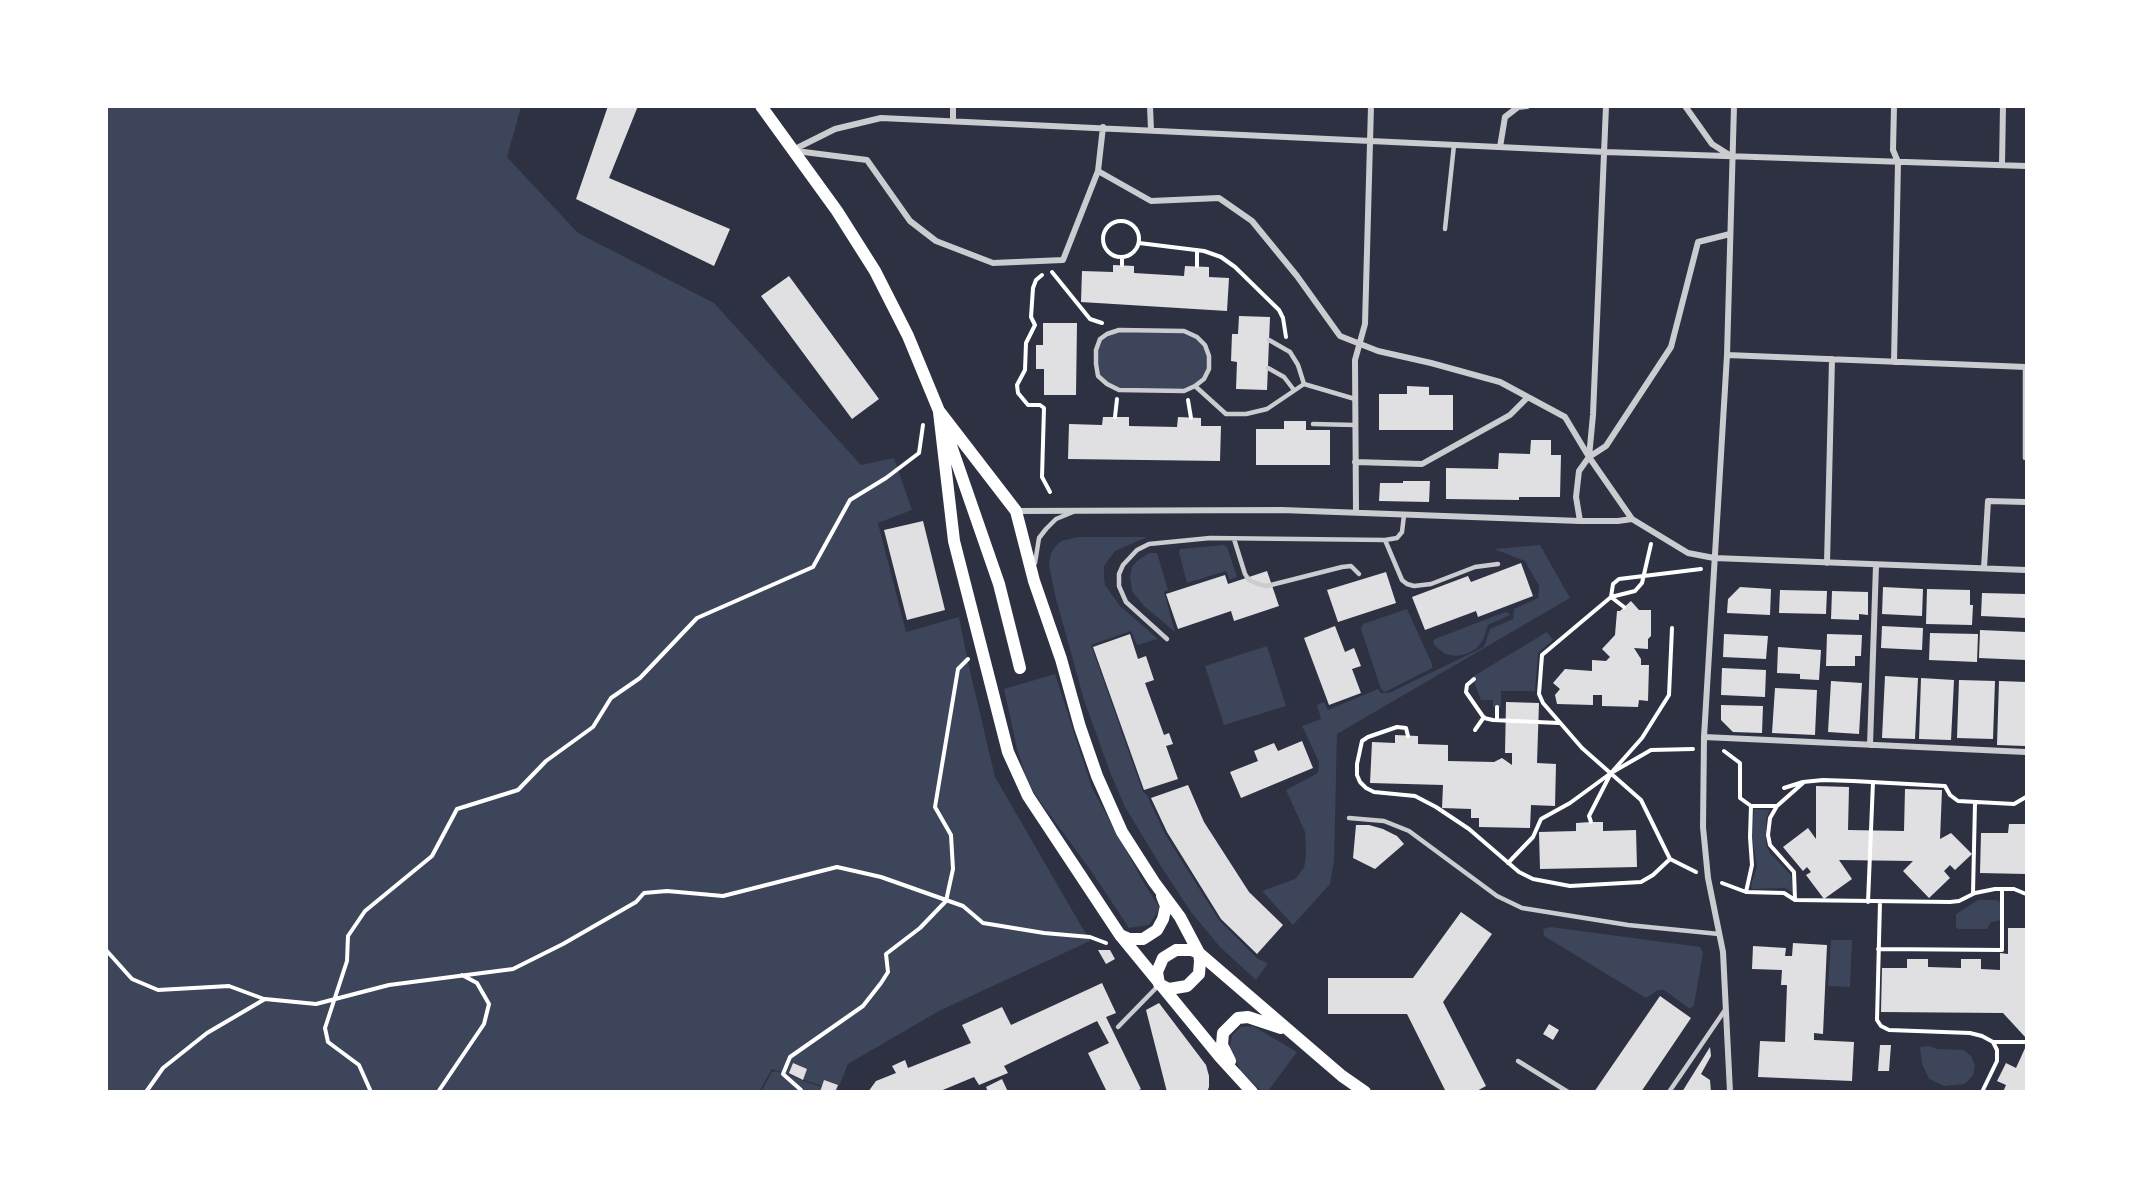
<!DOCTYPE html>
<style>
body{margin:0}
#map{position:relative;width:2133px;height:1198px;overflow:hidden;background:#2d3142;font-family:"Golos Text",sans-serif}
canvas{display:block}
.frame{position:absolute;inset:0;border:108px solid #fff;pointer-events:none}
</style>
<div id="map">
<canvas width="2133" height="1198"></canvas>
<div class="frame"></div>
</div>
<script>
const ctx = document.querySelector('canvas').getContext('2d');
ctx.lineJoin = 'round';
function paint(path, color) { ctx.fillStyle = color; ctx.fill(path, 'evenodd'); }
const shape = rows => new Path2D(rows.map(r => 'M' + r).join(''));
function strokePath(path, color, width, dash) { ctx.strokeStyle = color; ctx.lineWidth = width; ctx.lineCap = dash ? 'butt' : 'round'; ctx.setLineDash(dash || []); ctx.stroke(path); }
paint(shape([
 [107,107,521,107,507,157,578,233,714,303,861,465,894,458,912,510,878,523,906,632,959,617,967,658,995,777,1090,941,939,1011,848,1064,837,1091,772,1069,759,1092,107,1092],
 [1119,330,1184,331,1205,345,1209,369,1204,379,1184,391,1119,390,1098,376,1096,350,1100,339],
 [1078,537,1147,537,1115,551,1104,566,1104,576,1105,585,1120,606,1158,639,1137,645,1131,631,1091,645,1143,792,1147,795,1165,834,1219,920,1258,959,1268,963,1256,980,1220,947,1191,912,1162,868,1125,807,1110,772,1084,700,1055,595,1049,565,1051,553,1055,547,1061,541],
 [1224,545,1227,547,1237,577,1230,580,1226,571,1187,583,1179,552,1180,549],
 [1540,545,1570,598,1337,734,1334,861,1330,884,1293,925,1262,891,1295,879,1304,868,1306,855,1305,832,1286,790,1318,773,1319,762,1302,726,1321,719,1317,705,1324,702,1328,710,1378,689,1381,693,1389,693,1484,647,1490,629,1513,619,1514,609,1538,598,1539,592,1539,586,1525,561,1494,549],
 [1149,553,1157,553,1168,590,1164,592,1175,632,1144,606,1132,591,1130,576,1132,567,1137,561],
 [1407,609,1432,664,1432,668,1385,692,1381,689,1361,629,1363,624],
 [1505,612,1509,613,1510,615,1488,625,1483,640,1476,649,1466,654,1456,656,1445,654,1434,645,1433,641,1435,639],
 [1547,632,1553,640,1538,653,1535,691,1501,691,1501,707,1493,707,1493,700,1481,700,1472,677],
 [1267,646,1286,706,1224,725,1205,666],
 [1055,674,1092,788,1145,885,1160,908,1149,925,1129,928,1089,868,1036,796,1027,779,1017,749,1004,689],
 [1754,809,1770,810,1766,819,1766,845,1770,853,1791,875,1793,893,1785,888,1752,889,1751,885,1757,867,1752,838],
 [1978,900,1995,900,1999,901,2001,904,2001,918,1998,921,1991,922,1987,929,1958,929,1956,927,1956,914],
 [1551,927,1700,947,1703,953,1694,1005,1690,1009,1664,990,1658,990,1646,998,1544,936,1543,929],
 [1831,940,1852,940,1850,987,1828,986],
 [1253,1026,1297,1052,1268,1091,1261,1091,1240,1070,1230,1047,1232,1036,1240,1027],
 [1929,1046,1937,1049,1964,1050,1971,1056,1975,1065,1973,1075,1965,1084,1944,1086,1929,1079,1922,1064,1920,1047],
 [776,1071,832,1091,761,1092,772,1072]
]), '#3c4559');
paint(shape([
 [608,106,638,106,609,178,730,229,714,266,576,199],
 [1113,265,1134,266,1134,273,1184,276,1185,266,1209,267,1209,277,1229,278,1227,311,1081,302,1082,271,1113,272],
 [789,276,879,399,852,419,761,296],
 [1239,316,1270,317,1267,390,1236,389,1237,362,1231,361,1232,334,1238,334],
 [1043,323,1077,323,1076,395,1044,395,1044,369,1036,369,1036,345,1043,345],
 [1407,386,1429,387,1429,395,1453,395,1453,430,1379,430,1379,394,1407,394],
 [1103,417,1129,417,1129,426,1177,427,1178,417,1201,418,1201,426,1221,426,1220,461,1068,459,1069,424,1102,425],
 [1284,421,1306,421,1306,430,1330,430,1330,465,1256,465,1256,429,1284,429],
 [1531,440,1551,440,1551,455,1561,455,1560,497,1519,497,1519,500,1446,499,1446,468,1498,469,1499,453,1530,454],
 [1403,481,1430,481,1429,502,1379,501,1380,483,1403,483],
 [923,521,945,610,907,620,884,530],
 [1521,563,1533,596,1478,617,1476,611,1425,630,1412,597,1468,576,1471,582],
 [1267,571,1279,606,1234,621,1231,611,1178,629,1166,594,1225,575,1228,584],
 [1386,572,1396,603,1338,622,1327,590],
 [1740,587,1771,589,1770,615,1727,613,1728,599],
 [1883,587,1923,589,1922,616,1882,614],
 [1927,589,1970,590,1970,605,1973,605,1972,625,1926,624],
 [1780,590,1827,591,1826,614,1779,613],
 [1832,591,1868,592,1868,615,1859,614,1859,620,1831,619],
 [1982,593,2026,594,2026,618,1981,616],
 [1631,601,1639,610,1651,610,1651,636,1648,639,1648,649,1634,648,1641,659,1641,665,1649,665,1648,701,1639,700,1638,707,1602,706,1602,695,1593,695,1593,705,1557,704,1555,695,1560,689,1553,683,1565,669,1592,671,1592,660,1606,661,1610,657,1602,649,1615,635,1617,611,1620,611],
 [1335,626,1345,652,1354,648,1361,666,1352,669,1361,693,1329,705,1304,638],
 [1882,626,1923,628,1922,650,1881,648],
 [1980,630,2026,632,2026,660,1979,658],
 [1930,633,1978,634,1977,662,1929,660],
 [1130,634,1138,659,1146,656,1154,680,1145,683,1164,735,1169,733,1173,744,1166,746,1178,779,1144,790,1093,647],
 [1724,634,1768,636,1766,659,1723,657],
 [1827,634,1862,635,1861,656,1855,656,1855,666,1826,666],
 [1778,647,1821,650,1819,680,1800,679,1800,674,1777,673],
 [1722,668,1766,670,1765,697,1721,695],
 [1885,676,1918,678,1915,739,1882,738],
 [1921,678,1954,680,1951,740,1919,739],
 [1959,680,1995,681,1993,739,1957,738],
 [1831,681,1862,683,1859,734,1828,732],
 [1999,681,2026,682,2025,746,1997,745],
 [1775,688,1817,690,1815,735,1772,733],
 [1506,702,1539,703,1537,763,1556,764,1555,806,1531,805,1530,828,1479,827,1479,818,1471,818,1471,809,1442,808,1443,785,1370,783,1372,742,1395,743,1395,735,1418,736,1418,744,1448,745,1448,761,1494,762,1502,758,1512,765,1512,753,1505,753],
 [1721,705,1763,706,1762,733,1733,732,1721,720],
 [1302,741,1313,768,1241,798,1230,772,1258,761,1254,751,1274,743,1278,751],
 [1188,785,1204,822,1249,892,1283,925,1257,954,1221,919,1167,832,1151,798],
 [1816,786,1849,787,1848,830,1904,831,1905,789,1942,790,1940,839,1951,833,1972,854,1955,870,1950,865,1944,871,1950,878,1929,898,1903,871,1913,861,1839,860,1852,879,1824,899,1806,875,1811,872,1807,867,1803,871,1783,847,1808,828,1816,839],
 [1591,822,1603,822,1603,831,1636,830,1637,867,1540,869,1539,832,1576,831,1576,823],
 [2009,824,2026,824,2026,874,1980,873,1981,833,2008,833],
 [1356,825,1369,825,1383,829,1397,836,1404,844,1375,869,1353,858],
 [1461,912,1492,934,1443,1002,1486,1086,1475,1092,1446,1092,1407,1014,1328,1014,1328,978,1413,978],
 [2008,928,2026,928,2026,1038,2003,1013,1881,1012,1882,968,1907,968,1907,959,1928,959,1928,967,1961,968,1961,959,1981,959,1981,969,2000,970,2000,953,2008,954],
 [1793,943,1827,945,1823,1034,1814,1033,1814,1040,1854,1042,1852,1081,1758,1077,1760,1041,1785,1042,1787,985,1781,985,1782,970,1752,969,1753,946,1786,948,1785,956,1792,956],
 [1098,950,1110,950,1115,959,1106,964],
 [1102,983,1116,1013,1106,1017,1141,1089,1135,1092,1107,1092,1088,1053,1109,1043,1097,1021,1004,1066,1008,1073,979,1085,974,1077,938,1092,868,1092,876,1081,896,1073,892,1066,905,1060,908,1068,971,1043,962,1025,1002,1007,1011,1025],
 [1660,996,1691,1018,1641,1092,1594,1092],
 [1159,1003,1206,1065,1209,1076,1209,1087,1207,1092,1167,1092,1146,1010],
 [1549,1024,1559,1030,1553,1040,1543,1034],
 [1880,1045,1891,1045,1889,1071,1878,1071],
 [2026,1046,2026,1092,2003,1092,2006,1085,1997,1081,2006,1063,2016,1068],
 [1710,1047,1711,1056,1701,1074,1710,1080,1711,1092,1682,1092],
 [793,1063,807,1069,803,1080,789,1073],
 [1002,1079,1008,1092,988,1092,986,1087],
 [824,1080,838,1085,835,1092,820,1092]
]), '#e0e0e3');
strokePath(shape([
 '1103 239a18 18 0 1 1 36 0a18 18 0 1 1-36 0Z',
 [1139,243,1204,251,1221,257,1235,267,1279,310,1283,318,1286,337],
 [1197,250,1197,266],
 [1122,257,1122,265],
 [1052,272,1090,319,1102,323],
 [1042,275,1036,280,1033,288,1031,317,1035,325,1026,343,1025,370,1017,385,1018,393,1028,405,1040,405,1044,408,1042,477,1050,492],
 [1188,400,1191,418],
 [1115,417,1117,399],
 [1651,544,1642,583,1635,591,1611,597,1542,655,1539,694,1543,703,1582,748,1641,800,1670,859,1696,872],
 [1624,607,1611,597,1613,584,1619,579,1701,569],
 [1474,679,1467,685,1466,692,1484,718,1493,720,1559,723],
 [1497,707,1497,720],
 [1475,730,1484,717],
 [1408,736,1406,728,1397,727,1368,737,1362,741,1357,764,1357,775,1360,782,1366,788,1374,792,1415,796,1436,807,1469,829,1519,872,1533,879,1570,886,1641,882,1653,875,1670,859],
 [1724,751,1740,763,1740,798,1751,806,1750,837,1752,865,1746,892],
 [1784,788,1803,782,1823,780,1853,781,1945,786,1950,795,1958,801,2014,804,2026,797],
 [1751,806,1777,806],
 [1591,822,1589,816,1611,773,1651,750,1693,749],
 [1508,863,1533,837,1541,819,1570,803,1611,773,1642,738,1669,695,1672,628],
 [1722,883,1746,892,1784,893,1795,900,1950,902,1959,901,1975,893,1995,889,2014,889,2026,894],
 [1973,893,1975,803],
 [1795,899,1794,872,1770,845,1768,835,1770,818,1777,806,1803,783],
 [1868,902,1873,782],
 [1880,902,1877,1020,1881,1026,1889,1030,1970,1033,1982,1036,1993,1042,1997,1050,1997,1061,1982,1092],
 [1878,949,2002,950,2002,889],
 [106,950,132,979,158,990,229,986,264,999],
 [1994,1042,2026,1042],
 [146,1092,163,1068,207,1033,265,999,316,1004,389,985,513,969,563,944,636,902,644,893,667,891,723,896,837,867,881,877,963,906,983,923,1044,933,1090,937,1106,943],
 [371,1092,359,1065,328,1042,325,1028,347,961,348,936,365,911,432,856,457,809,518,790,546,761,593,727,611,698,640,678,697,618,813,567,850,500,886,478,919,453,923,425],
 [438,1092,484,1024,489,1004,477,983,462,975],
 [801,1092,801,1090,783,1074,790,1057,863,1006,881,983,888,972,886,954,920,928,946,901,953,869,951,835,935,807,958,669,968,659]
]), '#fff', 4);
strokePath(shape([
 [1445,229,1454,145],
 [1269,340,1290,352,1298,365,1304,384,1355,399],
 [1268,368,1284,377,1294,390],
 [1195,386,1184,391,1119,390,1107,384,1098,376,1096,364,1096,350,1100,339,1107,334,1119,330,1184,331,1197,337,1205,345,1209,356,1209,369,1204,379,1195,386,1226,414,1246,414,1267,409,1304,384],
 [1313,424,1355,425],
 [2025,458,2025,367],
 [1234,539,1245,574,1249,580,1261,585,1267,586,1342,567,1351,566,1359,574],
 [1385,540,1402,580,1407,584,1414,586,1431,584,1475,567,1498,564],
 [1035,563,1039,538,1046,529,1056,519,1073,512],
 [1167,639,1126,602,1119,586,1119,574,1123,565,1137,550,1149,544,1210,538,1385,540,1397,538,1402,532,1404,515],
 [1349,818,1384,821,1409,831,1497,896,1522,908,1628,925,1719,934],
 [1118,1027,1158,986],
 [1518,1061,1568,1092],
 [1669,1092,1725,1010]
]), '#caccd0', 4.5);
strokePath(shape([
 [953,106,953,121],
 [1150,106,1151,130],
 [1606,106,1593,415,1589,457,1606,446,1671,347,1698,242,1730,234],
 [1685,106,1712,144,1731,156],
 [1103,127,1098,171,1151,201,1219,198,1252,221,1297,276,1340,336,1378,351,1431,363,1500,382,1565,417,1589,457,1632,519],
 [1500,147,1505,117,1518,107,1527,106],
 [793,150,835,129,881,118,1605,152,2026,166],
 [796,151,867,160,910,221,936,241,993,263,1063,260,1098,171],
 [2002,165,2003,106],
 [1727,355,2026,367],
 [1894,362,1898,162,1893,150,1894,106],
 [1355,462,1422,464,1510,415,1528,397],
 [1016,511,1282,510,1580,521,1618,521,1632,519,1688,553,1714,558,2026,570],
 [1356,512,1355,360,1365,324,1371,106],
 [1580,521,1576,497,1579,471,1589,457],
 [1827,563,1832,359],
 [1984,568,1988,501,2026,502],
 [1704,737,2026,752],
 [1870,745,1876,565],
 [1730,1092,1723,952,1708,878,1703,827,1704,737,1727,355,1734,106]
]), '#caccd0', 6);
strokePath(shape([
 [761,106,837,211,875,271,908,336,939,411,999,584,1020,668],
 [939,411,1016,511,1034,581,1061,659,1080,727,1097,776,1122,832,1154,882,1180,917,1199,953,1342,1076,1365,1092],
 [939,412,954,541,1008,752,1028,796,1120,935,1220,1057,1252,1092],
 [1120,935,1129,939,1143,939,1157,930,1163,919,1166,906,1162,896],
 [1176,950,1191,950,1199,953,1200,961,1199,974,1187,986,1169,989,1159,984,1157,972,1163,958,1176,950],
 [1230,1061,1222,1045,1223,1033,1238,1018,1248,1017,1281,1028]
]), '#fff', 12);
</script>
